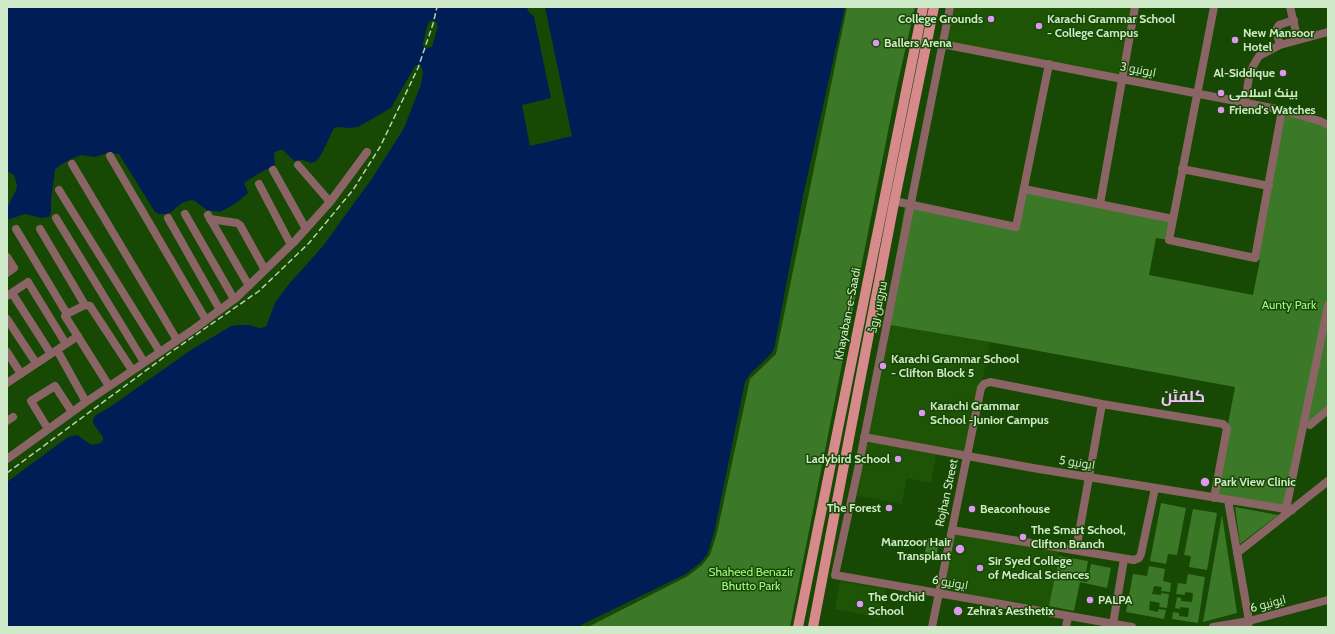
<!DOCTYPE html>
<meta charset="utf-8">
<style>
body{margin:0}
#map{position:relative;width:1335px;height:634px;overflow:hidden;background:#184904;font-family:Cabin,sans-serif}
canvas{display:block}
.frame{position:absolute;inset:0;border:8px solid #cfeac8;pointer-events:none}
</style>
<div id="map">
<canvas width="1335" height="634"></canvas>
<div class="frame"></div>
</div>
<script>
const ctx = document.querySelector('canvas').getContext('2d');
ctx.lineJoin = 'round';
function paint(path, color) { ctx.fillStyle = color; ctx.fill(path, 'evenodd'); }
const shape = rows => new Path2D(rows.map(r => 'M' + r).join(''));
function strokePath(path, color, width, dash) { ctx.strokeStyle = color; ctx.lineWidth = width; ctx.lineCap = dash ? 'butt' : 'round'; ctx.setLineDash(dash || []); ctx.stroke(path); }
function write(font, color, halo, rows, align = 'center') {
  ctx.font = font + ' Cabin,Cairo,sans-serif'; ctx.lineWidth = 3; ctx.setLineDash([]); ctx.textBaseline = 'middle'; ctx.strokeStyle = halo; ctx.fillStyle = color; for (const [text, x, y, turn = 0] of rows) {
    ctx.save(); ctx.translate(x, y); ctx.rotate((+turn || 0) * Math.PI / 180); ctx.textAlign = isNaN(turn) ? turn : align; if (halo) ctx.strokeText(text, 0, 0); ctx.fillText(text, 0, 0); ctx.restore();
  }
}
paint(shape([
 [950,7,1135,7,1123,79,942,44],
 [884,324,990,342,968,455,937,450,931,483,907,478,902,504,852,495],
 [952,530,1060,548,1048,614,939,595],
 [840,581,886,589,880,618,835,609]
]), '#1d5406');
paint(shape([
 [847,7,915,7,897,86,790,627,588,627,688,576,702,565,710,555,717,533,750,379,776,354],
 [1282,110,1328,125,1328,297,1286,509,1214,498,1235,387,990,342,884,324,905,207,1016,227,1024,189,1173,219,1169,240,1156,238,1149,275,1253,295,1260,260,1255,258],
 [1328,305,1328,410,1303,430],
 [1161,503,1186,508,1177,555,1168,554,1166,564,1150,561],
 [1235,507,1278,515,1240,544],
 [1193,509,1217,513,1207,570,1189,567,1191,556,1184,555],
 [1222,515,1237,613,1203,622],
 [928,538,939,541,936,559,924,557],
 [1059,556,1088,561,1085,579,1056,573],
 [1091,564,1111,568,1107,588,1080,582,1074,611,1049,606,1055,576,1087,582],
 [1149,566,1165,569,1163,581,1171,583,1170,592,1161,591,1162,587,1154,586,1152,594,1161,595,1161,593,1169,594,1167,608,1159,607,1160,603,1150,601,1149,610,1158,612,1158,609,1166,610,1164,619,1126,612,1133,574,1147,576],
 [1188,574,1205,577,1198,623,1172,619,1173,612,1179,613,1179,616,1188,617,1189,608,1180,607,1180,609,1175,608,1177,597,1181,598,1181,601,1192,602,1193,593,1185,592,1185,595,1176,594,1178,583,1186,584]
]), '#3b7828');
paint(shape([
 [7,7,527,7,528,11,534,17,551,98,522,105,530,146,572,136,545,7,845,7,803,196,774,349,770,355,751,373,745,382,714,533,707,555,700,563,686,574,577,627,7,627,7,482,68,437,77,435,92,445,101,443,103,440,103,437,93,423,93,419,96,415,110,407,191,350,231,326,240,325,250,325,259,328,266,327,275,303,289,284,323,246,373,177,404,128,421,84,423,72,421,66,418,65,415,66,391,108,358,127,350,128,337,127,334,128,321,155,316,161,311,163,303,160,294,161,283,150,280,150,275,152,274,155,275,164,273,166,258,174,244,183,248,192,247,194,235,204,220,212,207,210,195,201,191,200,182,203,171,212,166,214,159,214,155,212,150,204,119,154,109,153,94,157,82,155,73,158,59,166,55,170,51,200,51,212,49,217,41,218,25,214,7,220,7,208,16,190,17,185,14,175,7,171],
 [432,20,436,22,438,26,432,47,427,48,423,46,423,44,427,27,429,22]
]), '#001e55');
strokePath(shape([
 [950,7,858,469,835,575,1132,627],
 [1214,7,1169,240,1255,258,1282,110],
 [1290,7,1298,40],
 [942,44,1282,110,1320,121,1328,125],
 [1280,45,1276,30,1279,25,1294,20],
 [1245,103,1249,77,1253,66,1259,56,1280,45,1328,32],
 [110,156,206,320],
 [72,164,177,340],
 [298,165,330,202],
 [1182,169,1269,186],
 [273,170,306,229],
 [259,184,291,245],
 [1024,189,1173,219],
 [59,190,160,352],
 [894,201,1016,227,1049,64],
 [1100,204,1135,7],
 [185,214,234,299],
 [208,215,249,286],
 [56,218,144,362],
 [168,218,220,310],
 [210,219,237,223,240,225,265,270],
 [16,229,67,314],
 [40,229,85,305],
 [7,257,14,268,7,273],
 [12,293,51,354],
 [7,296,28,282,66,344],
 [7,319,36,363],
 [57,350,86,402],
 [7,352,21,374],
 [7,383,78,336],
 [109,386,65,316,67,314,85,305,90,306,132,370],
 [7,421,13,417],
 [1310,425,1328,410],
 [48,429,31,401,55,386,72,412],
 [864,437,1033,468,1292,510],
 [7,459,86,402,194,329,236,298,295,241,330,202,367,152],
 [1228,500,1249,621,1248,627],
 [1286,509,1328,305],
 [952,530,1134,560,1139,558,1141,554,1155,488],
 [1076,550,1102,404],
 [1237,553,1328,481],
 [1113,624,1124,559],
 [932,627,981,388,984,384,990,382,1102,404,1223,424,1227,428,1214,498],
 [1066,627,1068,616],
 [1213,627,1249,621,1328,600]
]), '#8b6565', 8);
strokePath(shape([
 [798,627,923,7],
 [813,627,893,208,934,7]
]), '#d68a8b', 10);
strokePath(shape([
 [7,473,171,352,259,291,309,243,353,190,380,147,418,68,433,24,437,7]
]), '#b6d4ad', 1.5, [6, 3]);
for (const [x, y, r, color] of [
 [991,19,4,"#df98f2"],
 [1039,26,4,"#df98f2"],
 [1235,40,4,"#df98f2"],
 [876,43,4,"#df98f2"],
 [1283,73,4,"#df98f2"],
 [1221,93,4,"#df98f2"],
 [1221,110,4,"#df98f2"],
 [883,366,4,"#df98f2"],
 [922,413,4,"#df98f2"],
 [898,459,4,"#df98f2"],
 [1205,482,5,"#df98f2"],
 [889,508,4,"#df98f2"],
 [972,509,4,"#df98f2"],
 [1023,537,4,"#df98f2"],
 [960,549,5,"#df98f2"],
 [980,568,4,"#df98f2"],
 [1090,600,4,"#df98f2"],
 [860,604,4,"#df98f2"],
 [958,611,5,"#df98f2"]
]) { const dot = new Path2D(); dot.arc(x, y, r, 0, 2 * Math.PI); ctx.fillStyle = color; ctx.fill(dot); strokePath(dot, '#184904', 1.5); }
write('bold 12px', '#cfeac8', '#184904', [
 ["College Grounds",983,19,"right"],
 ["Karachi Grammar School",1047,19],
 ["- College Campus",1047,33],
 ["New Mansoor",1243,33],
 ["Hotel",1243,47],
 ["Ballers Arena",884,43],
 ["Al-Siddique",1275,73,"right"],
 ["بینک اسلامی",1229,93],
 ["Friend's Watches",1229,110],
 ["Karachi Grammar School",891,359],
 ["- Clifton Block 5",891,373],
 ["Karachi Grammar",930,406],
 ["School -Junior Campus",930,420],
 ["Ladybird School",890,459,"right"],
 ["Park View Clinic",1214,482],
 ["The Forest",881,508,"right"],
 ["Beaconhouse",980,509],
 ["The Smart School,",1031,530],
 ["Clifton Branch",1031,544],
 ["Manzoor Hair",951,542,"right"],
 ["Transplant",951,556,"right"],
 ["Sir Syed College",988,561],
 ["of Medical Sciences",988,575],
 ["The Orchid",868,597],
 ["School",868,611],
 ["PALPA",1098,600],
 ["Zehra's Aesthetix",967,611]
], 'left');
write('12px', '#cfeac8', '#184904', [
 ["ایونیو 3",1138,70,11],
 ["سروس روڈ",878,307,-78],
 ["Khayaban-e-Saadi",848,314,-79],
 ["ایونیو 5",1077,463,9],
 ["Rojhan Street",947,493,-78],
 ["ایونیو 6",950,583,10],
 ["ایونیو 6",1268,604,-15]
]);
write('12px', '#a1f688', '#184904', [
 ["Aunty Park",1289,305],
 ["Shaheed Benazir",751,572],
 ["Bhutto Park",751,586]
]);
write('bold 16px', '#f2c0ff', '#184904', [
 ["کلفٹن",1183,397]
]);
</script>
